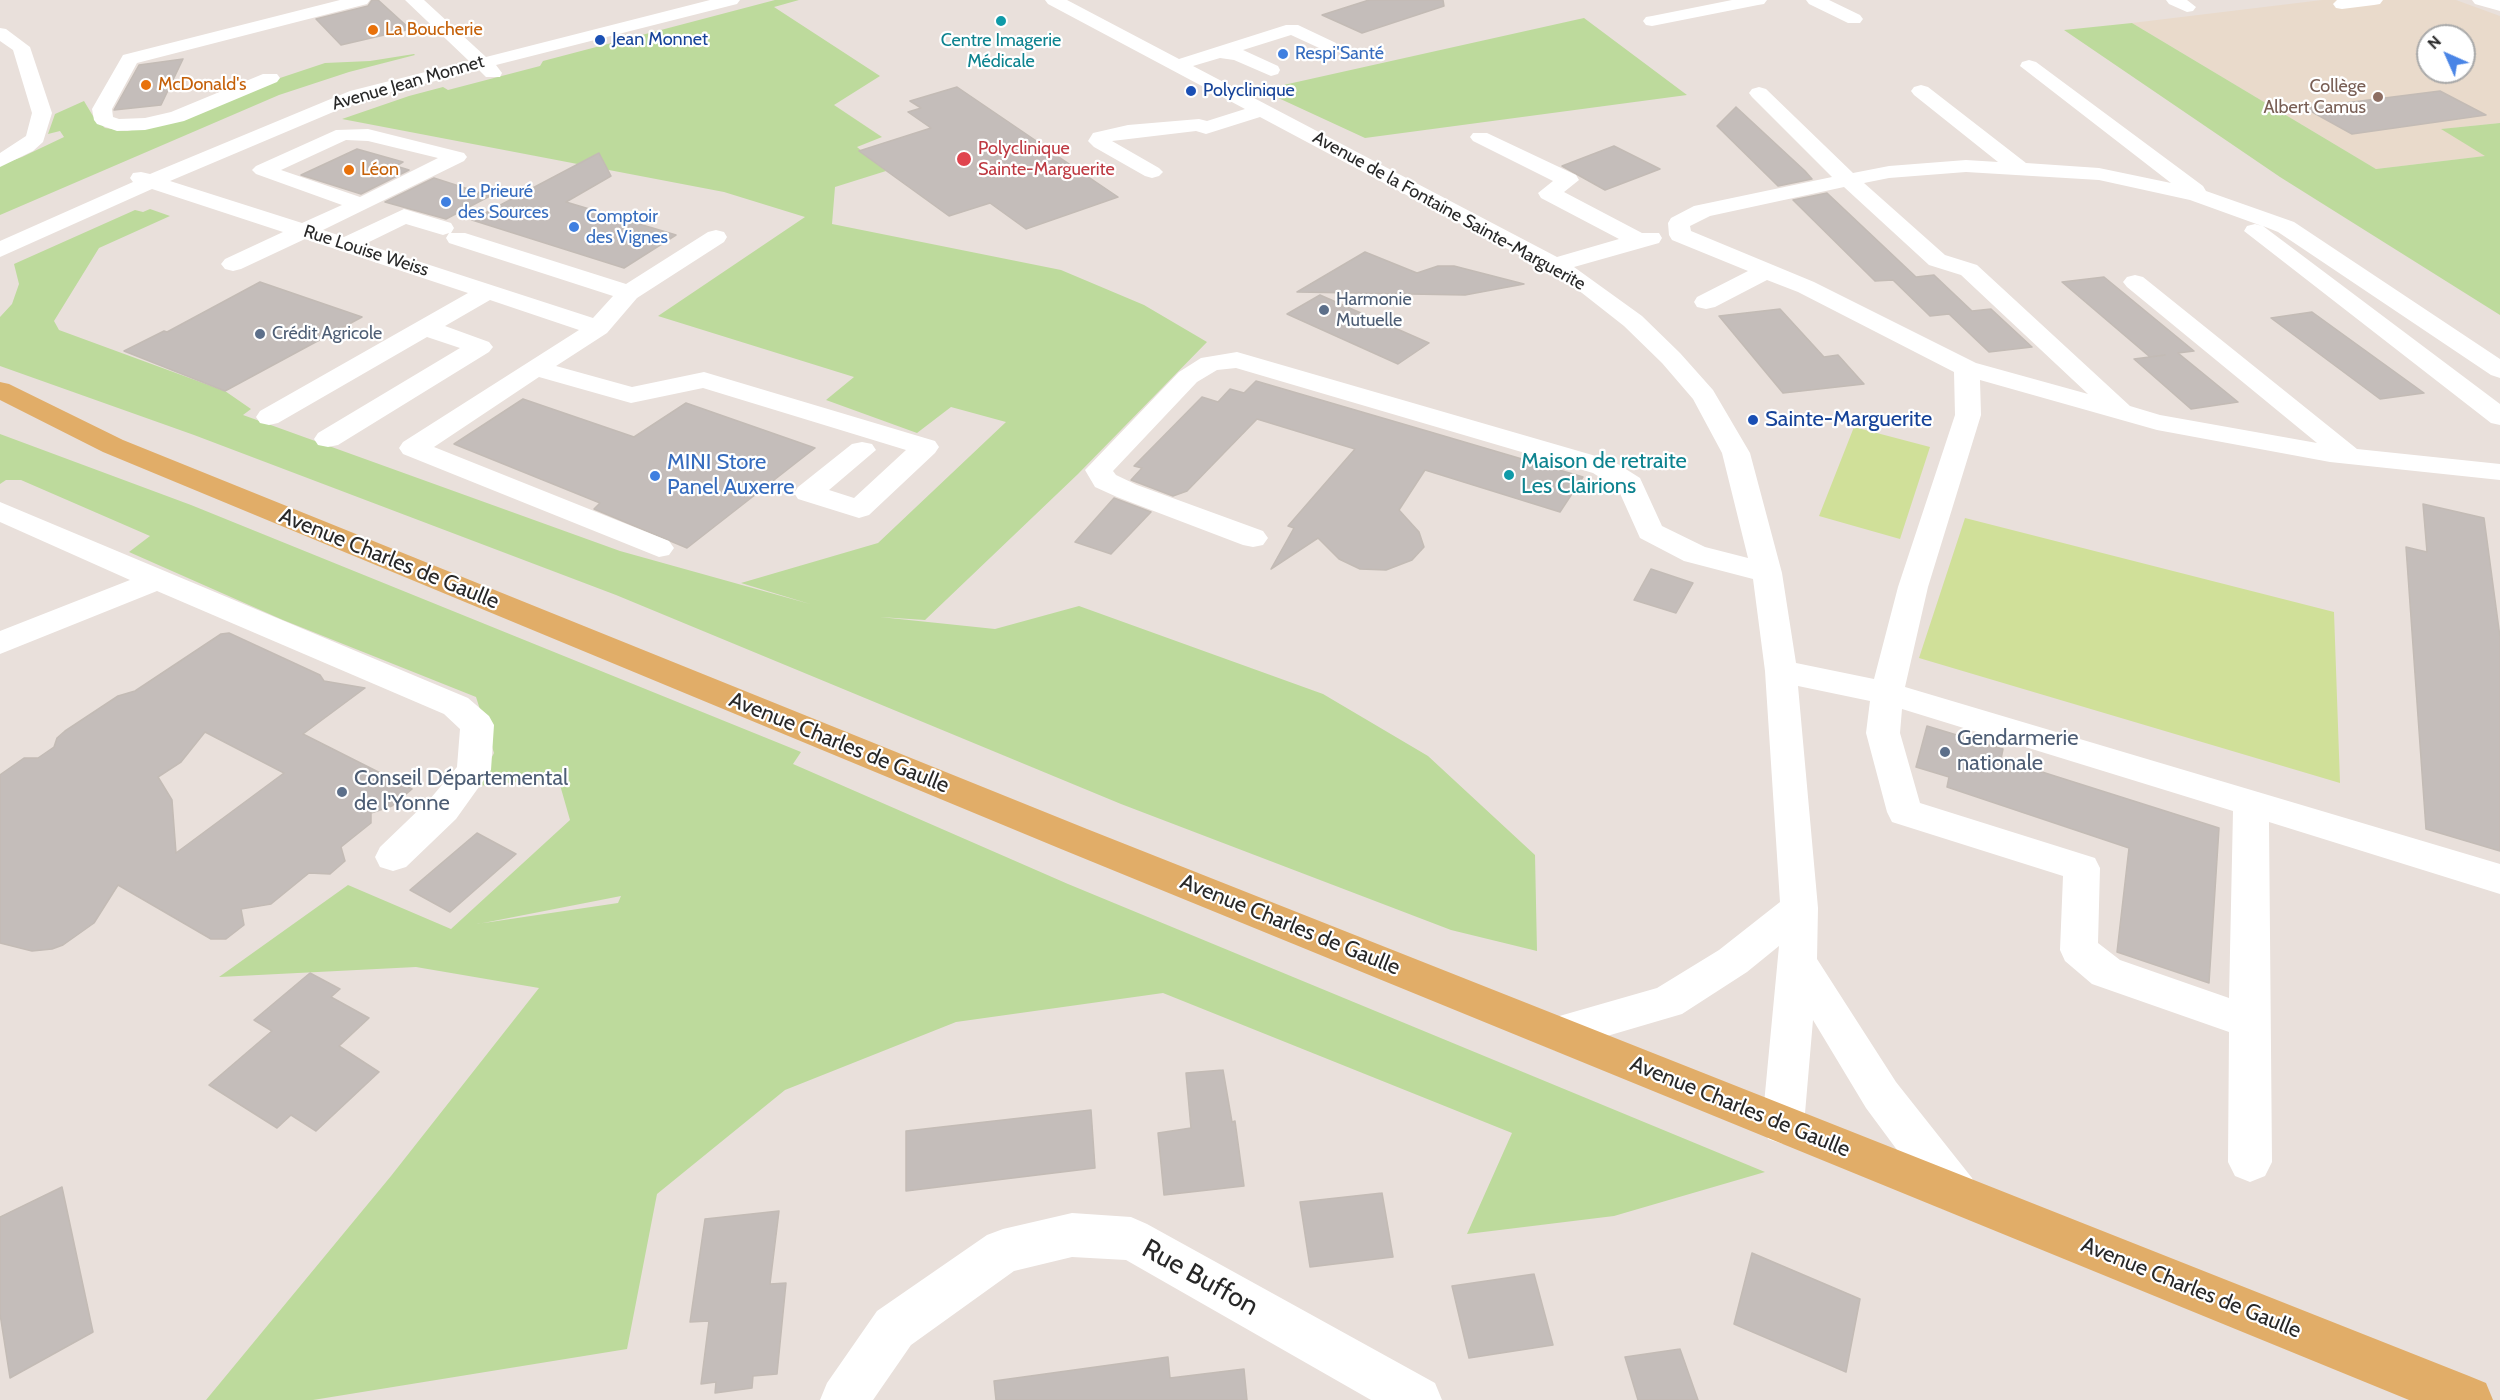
<!DOCTYPE html>
<meta charset="utf-8">
<style>
body{margin:0}
#map{position:relative;width:2500px;height:1400px;overflow:hidden;background:#e9e0db;font-family:Cabin,sans-serif}
canvas{display:block}
.north{position:absolute;left:2416px;top:24px;width:60px;height:60px;box-sizing:border-box;background:#fff;border:2px solid #a9a9a9;border-radius:50%;rotate:315deg;font-size:16px;font-weight:700;line-height:24px;text-align:center;color:#282828}
.north::after{content:'';display:block;margin:auto;width:21px;height:27px;background:#4a85e6;clip-path:polygon(50% 0,100% 100%,50% 72%,0 100%)}
</style>
<div id="map">
<canvas width="2500" height="1400"></canvas>
<div class="north">N</div>
</div>
<script>
const ctx = document.querySelector('canvas').getContext('2d');
ctx.lineJoin = 'round';
function paint(path, color) { ctx.fillStyle = color; ctx.fill(path, 'evenodd'); }
const shape = rows => new Path2D(rows.map(r => 'M' + r).join(''));
function strokePath(path, color, width, dash) { ctx.strokeStyle = color; ctx.lineWidth = width; ctx.lineCap = dash ? 'butt' : 'round'; ctx.setLineDash(dash || []); ctx.stroke(path); }
function write(font, color, halo, rows, align = 'center') {
  ctx.font = font + ' Cabin,sans-serif'; ctx.lineWidth = 4.5; ctx.setLineDash([]); ctx.textBaseline = 'middle'; ctx.strokeStyle = halo; ctx.fillStyle = color; for (const [text, x, y, turn = 0] of rows) {
    ctx.save(); ctx.translate(x, y); ctx.rotate((+turn || 0) * Math.PI / 180); ctx.textAlign = isNaN(turn) ? turn : align; if (halo) ctx.strokeText(text, 0, 0); ctx.fillText(text, 0, 0); ctx.restore();
  }
}
paint(shape([
 [2322,0,2456,0,2500,16,2500,123,2442,129,2487,156,2376,169,2132,23],
 [2428,36,2464,36,2464,72,2428,72]
]), '#e9dacb');
paint(shape([
 [775,0,799,0,774,7,880,76,834,105,882,137,857,147,886,171,835,187,832,224,1061,270,1144,305,1207,342,1078,474,925,620,880,617,995,629,1079,606,1323,694,1428,756,1535,855,1537,951,1451,930,1121,804,616,595,194,435,0,366,0,317,12,304,19,284,14,264,135,210,143,212,150,209,170,216,99,248,54,321,59,330,225,391,251,409,243,415,620,551,810,604,741,583,878,543,1006,422,951,407,917,433,826,400,854,377,658,316,805,217,724,192,342,119,409,96,443,87,448,90,540,66,543,61],
 [1584,18,1687,95,1365,138,1261,90],
 [2132,23,2376,169,2485,156,2441,129,2500,123,2500,315,2280,177,2064,30],
 [414,54,415,55,349,72,279,95,0,215,0,165,22,157,64,137,60,131,48,134,55,114,84,101,93,116,105,128,127,131,168,122,268,82,325,63,370,61],
 [0,434,191,505,801,752,793,764,1068,884,1765,1172,1614,1216,1467,1234,1512,1133,1163,993,956,1022,785,1090,657,1194,627,1349,313,1400,206,1400,391,1176,539,988,416,967,219,977,348,885,451,929,570,820,558,778,477,786,494,753,476,697,283,620,129,552,150,536,21,480,6,480,0,484],
 [621,896,618,903,477,924,478,924]
]), '#bdda9c');
paint(shape([
 [1854,427,1930,447,1900,539,1819,516],
 [1965,518,2334,612,2340,783,1919,658]
]), '#d0e099');
const building = shape([
 [372,0,378,0,410,29,341,45,316,19,368,6,372,0],
 [1369,0,1443,0,1444,6,1362,33,1322,15,1369,0],
 [183,59,161,105,114,110,139,65,183,59],
 [957,87,1054,153,1053,153,1118,197,1026,229,990,203,949,216,859,151,931,128,908,112,921,108,910,101,957,87],
 [2440,91,2486,115,2352,134,2305,108,2440,91],
 [1736,107,1805,171,1812,179,1778,186,1717,126,1736,107],
 [1614,146,1660,169,1605,190,1562,166,1614,146],
 [357,149,403,162,396,166,409,170,361,194,301,175,357,149],
 [599,153,611,176,566,202,676,235,624,268,472,220,599,153],
 [434,178,490,196,446,219,385,202,434,178],
 [1827,193,1916,277,1934,275,1972,311,1991,309,2032,347,1989,352,1949,314,1930,316,1893,280,1875,281,1793,200,1827,193],
 [1365,252,1417,273,1438,266,1454,266,1524,284,1465,295,1297,292,1365,252],
 [2104,277,2194,351,2178,353,2238,402,2191,409,2134,359,2165,355,2150,357,2062,282,2104,277],
 [260,282,362,317,225,391,124,351,164,331,167,332,260,282],
 [1320,295,1429,343,1398,364,1287,314,1320,295],
 [1780,309,1824,357,1838,355,1864,384,1783,393,1719,316,1780,309],
 [2312,312,2424,393,2380,399,2271,318,2312,312],
 [1256,381,1427,431,1583,477,1560,512,1425,470,1399,510,1419,532,1424,547,1412,560,1386,570,1360,569,1339,559,1318,538,1271,569,1294,528,1288,526,1355,449,1257,419,1187,491,1173,496,1131,480,1142,468,1134,466,1202,397,1218,402,1230,389,1244,393,1256,381],
 [523,399,634,437,686,403,815,448,687,548,594,509,600,503,454,444,523,399],
 [1114,498,1151,512,1111,554,1075,542,1114,498],
 [2423,504,2484,518,2500,637,2500,851,2426,829,2406,547,2427,552,2423,504],
 [1651,569,1693,583,1676,613,1634,600,1651,569],
 [229,633,320,675,324,681,365,688,303,734,412,789,392,806,371,813,371,823,341,847,345,861,330,874,309,873,271,904,241,909,244,925,226,939,211,939,118,885,94,923,63,945,52,949,32,951,0,943,0,775,24,758,38,758,54,747,57,738,65,731,118,696,135,691,221,634,229,633],
 [205,732,284,773,176,853,172,800,158,777,181,762,205,732],
 [1927,726,2003,749,2001,759,2219,828,2209,983,2117,952,2129,848,1947,787,1949,777,1916,767,1927,726],
 [477,833,516,854,450,912,410,890,477,833],
 [310,973,340,989,331,997,369,1018,339,1046,379,1072,316,1131,291,1115,277,1128,209,1085,272,1031,254,1020,310,973],
 [1223,1070,1232,1122,1235,1121,1244,1186,1164,1195,1158,1133,1191,1128,1186,1073,1223,1070],
 [1091,1110,1095,1168,906,1191,906,1131,1091,1110],
 [62,1187,93,1332,10,1378,0,1314,0,1217,62,1187],
 [1382,1193,1393,1257,1310,1267,1300,1202,1382,1193],
 [779,1211,770,1284,786,1283,777,1374,753,1376,752,1388,715,1393,716,1382,701,1384,709,1321,690,1322,705,1219,779,1211],
 [1752,1253,1860,1299,1846,1372,1734,1324,1752,1253],
 [1534,1274,1553,1345,1469,1358,1452,1286,1534,1274],
 [1680,1349,1698,1400,1638,1400,1625,1357,1680,1349],
 [1168,1357,1170,1378,1244,1369,1247,1400,996,1400,994,1381,1168,1357]
]);
paint(building, '#c4bdba');
strokePath(building, '#c3bbb5', 1.5);
paint(shape([
 [340,0,370,0,367,4,137,63,112,109,113,117,119,119,145,118,171,112,263,74,277,74,280,78,277,82,184,121,145,130,117,131,97,124,94,120,92,109,123,55,340,0],
 [405,0,424,0,486,57,710,0,740,0,737,4,496,65,502,73,500,77,486,77,479,70,364,99,170,181,302,223,342,205,256,174,252,170,256,166,336,130,368,129,464,153,467,157,464,161,323,230,344,237,404,209,451,223,454,228,451,233,465,233,626,284,708,232,716,230,724,232,727,237,724,242,637,298,607,333,556,366,632,387,704,372,935,441,939,447,935,453,869,515,859,518,798,499,794,493,798,487,852,444,862,442,872,444,876,450,829,490,854,498,906,450,703,388,631,403,539,377,434,447,669,541,674,548,669,555,659,557,403,454,399,448,403,442,579,330,490,300,445,326,489,342,493,347,489,352,338,445,328,447,318,445,314,439,318,433,460,348,427,337,278,423,269,425,260,423,256,417,260,411,468,293,305,239,241,269,233,271,225,269,221,264,225,259,283,232,152,189,0,257,0,241,133,182,130,178,133,173,141,172,150,174,350,91,469,61,405,0],
 [346,140,368,141,438,158,360,197,281,170,346,140],
 [406,224,443,235,449,233,446,238,449,243,613,296,593,318,365,244,406,224],
 [1045,0,1067,0,1179,59,1286,25,1298,25,1336,43,1339,47,1336,51,1330,53,1291,35,1243,50,1278,66,1280,70,1278,74,1271,76,1234,60,1220,58,1193,66,1557,257,1619,239,1541,198,1538,193,1553,181,1473,141,1470,137,1473,133,1487,133,1576,175,1579,180,1564,192,1642,233,1659,233,1662,238,1659,243,1574,267,1642,316,1680,353,1713,390,1750,453,1782,573,1796,663,1874,679,1898,587,1955,415,1954,372,1798,292,1767,280,1715,307,1706,309,1697,307,1694,302,1697,297,1748,271,1672,240,1669,235,1668,223,1671,218,1694,206,1832,177,1752,97,1749,93,1752,89,1759,87,1766,89,1853,173,1889,166,1966,160,1998,162,1914,95,1911,91,1914,87,1921,85,1928,87,2026,163,2099,168,2171,183,2020,66,2022,62,2029,60,2036,62,2203,186,2206,191,2294,222,2500,359,2500,378,2491,375,2278,232,2263,226,2500,404,2500,425,2491,423,2244,231,2247,226,2255,224,2262,226,2190,200,2099,180,1966,172,1889,178,1864,183,1945,255,1977,265,2130,406,2160,415,2317,443,2127,287,2123,282,2127,277,2135,275,2143,277,2357,449,2500,464,2500,480,2330,462,2157,430,1980,380,1981,415,1928,587,1905,687,2500,864,2500,894,2269,822,2272,1162,2265,1176,2250,1182,2235,1176,2228,1162,2229,1032,2092,984,2065,961,2060,950,2063,876,1892,822,1887,812,1866,733,1870,701,1798,686,1818,908,1817,959,1896,1082,1972,1178,1978,1193,1972,1208,1956,1214,1940,1208,1866,1108,1813,1020,1804,1125,1798,1139,1783,1144,1768,1139,1762,1125,1779,946,1747,972,1682,1014,1556,1051,1542,1045,1536,1033,1542,1021,1657,988,1719,950,1780,902,1765,671,1753,579,1684,561,1640,538,1618,489,1593,473,1236,368,1217,370,1197,382,1113,471,1116,475,1137,485,1263,531,1268,538,1263,545,1253,547,1243,545,1117,497,1095,487,1085,470,1179,372,1201,358,1237,352,1613,461,1640,478,1662,526,1705,547,1748,558,1722,453,1693,399,1662,363,1624,326,1582,293,1547,270,1260,117,1206,134,1196,131,1112,141,1159,168,1163,172,1159,176,1152,178,1145,176,1094,147,1088,141,1093,133,1128,125,1199,119,1207,121,1245,109,1048,4,1045,0],
 [1844,187,1929,265,1961,275,2088,394,1976,363,1814,282,1691,231,1690,226,1710,216,1844,187],
 [1902,709,2233,811,2229,998,2120,960,2098,943,2100,868,2095,858,1920,803,1900,733,1902,709],
 [1732,0,1767,0,1764,4,1758,5,1652,26,1646,25,1643,21,1646,17,1652,16,1732,0],
 [1806,0,1829,0,1860,15,1863,19,1860,23,1848,23,1809,4,1806,0],
 [2166,0,2187,0,2196,7,2193,11,2187,12,2169,4,2166,0],
 [2337,0,2383,0,2380,4,2374,5,2342,9,2336,8,2333,4,2337,0],
 [2472,0,2500,0,2500,11,2475,4,2472,0],
 [0,28,6,29,30,47,52,113,43,142,33,151,0,167,0,153,26,136,32,113,13,50,0,41,0,28],
 [0,502,468,698,489,716,494,725,491,770,456,819,406,867,393,871,380,867,375,857,380,847,430,799,457,767,460,729,444,714,157,591,0,654,0,631,130,580,0,522,0,502],
 [1072,1213,1131,1217,1147,1224,1435,1383,1442,1400,1371,1400,1126,1260,1072,1257,1014,1271,911,1345,873,1400,820,1400,827,1383,877,1311,987,1235,1003,1229,1072,1213]
]), '#fff');
paint(shape([
 [0,382,9,384,123,440,1087,829,2469,1376,2486,1383,2493,1400,2409,1400,1061,849,103,452,0,400,0,382]
]), '#e1ad68');
for (const [x, y, r, color] of [
 [1001,21,6,"#0f9aa8"],
 [373,30,6,"#e8710a"],
 [600,40,6,"#1a4fb4"],
 [1283,54,6,"#3f7fe0"],
 [146,85,6,"#e8710a"],
 [1191,91,6,"#1a4fb4"],
 [2378,97,6,"#8d6e63"],
 [964,159,8,"#e0444e"],
 [349,170,6,"#e8710a"],
 [446,202,6,"#3f7fe0"],
 [574,227,6,"#3f7fe0"],
 [1324,310,6,"#5c6f8a"],
 [260,334,6,"#5c6f8a"],
 [1753,420,6,"#1a4fb4"],
 [1509,475,6,"#0f9aa8"],
 [655,476,6,"#3f7fe0"],
 [1945,752,6,"#5c6f8a"],
 [342,792,6,"#5c6f8a"]
]) { const dot = new Path2D(); dot.arc(x, y, r, 0, 2 * Math.PI); ctx.fillStyle = color; ctx.fill(dot); strokePath(dot, '#fff', 2); }
write('18px', '#c56008', '#fff', [
 ["La Boucherie",385,30],
 ["McDonald's",158,85],
 ["Léon",361,170]
], 'left');
write('18px', '#164399', '#fff', [
 ["Jean Monnet",612,40],
 ["Polyclinique",1203,91]
], 'left');
write('18px', '#0d838f', '#fff', [
 ["Centre Imagerie",1001,41],
 ["Médicale",1001,62]
]);
write('18px', '#366cbe', '#fff', [
 ["Respi'Santé",1295,54],
 ["Le Prieuré",458,192],
 ["des Sources",458,213],
 ["Comptoir",586,217],
 ["des Vignes",586,238]
], 'left');
write('18px', '#282828', '#fff', [
 ["Avenue Jean Monnet",408,83,-16],
 ["Avenue de la Fontaine Sainte-Marguerite",1449,211,29],
 ["Rue Louise Weiss",366,251,18]
]);
write('18px', '#785e54', '#fff', [
 ["Collège",2366,87],
 ["Albert Camus",2366,108]
], 'right');
write('18px', '#be3a42', '#fff', [
 ["Polyclinique",978,149],
 ["Sainte-Marguerite",978,170]
], 'left');
write('18px', '#4e5e75', '#fff', [
 ["Harmonie",1336,300],
 ["Mutuelle",1336,321],
 ["Crédit Agricole",272,334]
], 'left');
write('22px', '#164399', '#fff', [
 ["Sainte-Marguerite",1765,420]
], 'left');
write('22px', '#0d838f', '#fff', [
 ["Maison de retraite",1521,462],
 ["Les Clairions",1521,487]
], 'left');
write('22px', '#366cbe', '#fff', [
 ["MINI Store",667,463],
 ["Panel Auxerre",667,488]
], 'left');
write('22px', '#282828', '#fff', [
 ["Avenue Charles de Gaulle",389,559,22],
 ["Avenue Charles de Gaulle",839,743,22],
 ["Avenue Charles de Gaulle",1290,925,22],
 ["Avenue Charles de Gaulle",1740,1107,22],
 ["Avenue Charles de Gaulle",2191,1288,22]
]);
write('22px', '#4e5e75', '#fff', [
 ["Gendarmerie",1957,739],
 ["nationale",1957,764],
 ["Conseil Départemental",354,779],
 ["de l'Yonne",354,804]
], 'left');
write('27px', '#282828', '#fff', [
 ["Rue Buffon",1200,1278,29]
]);
</script>
